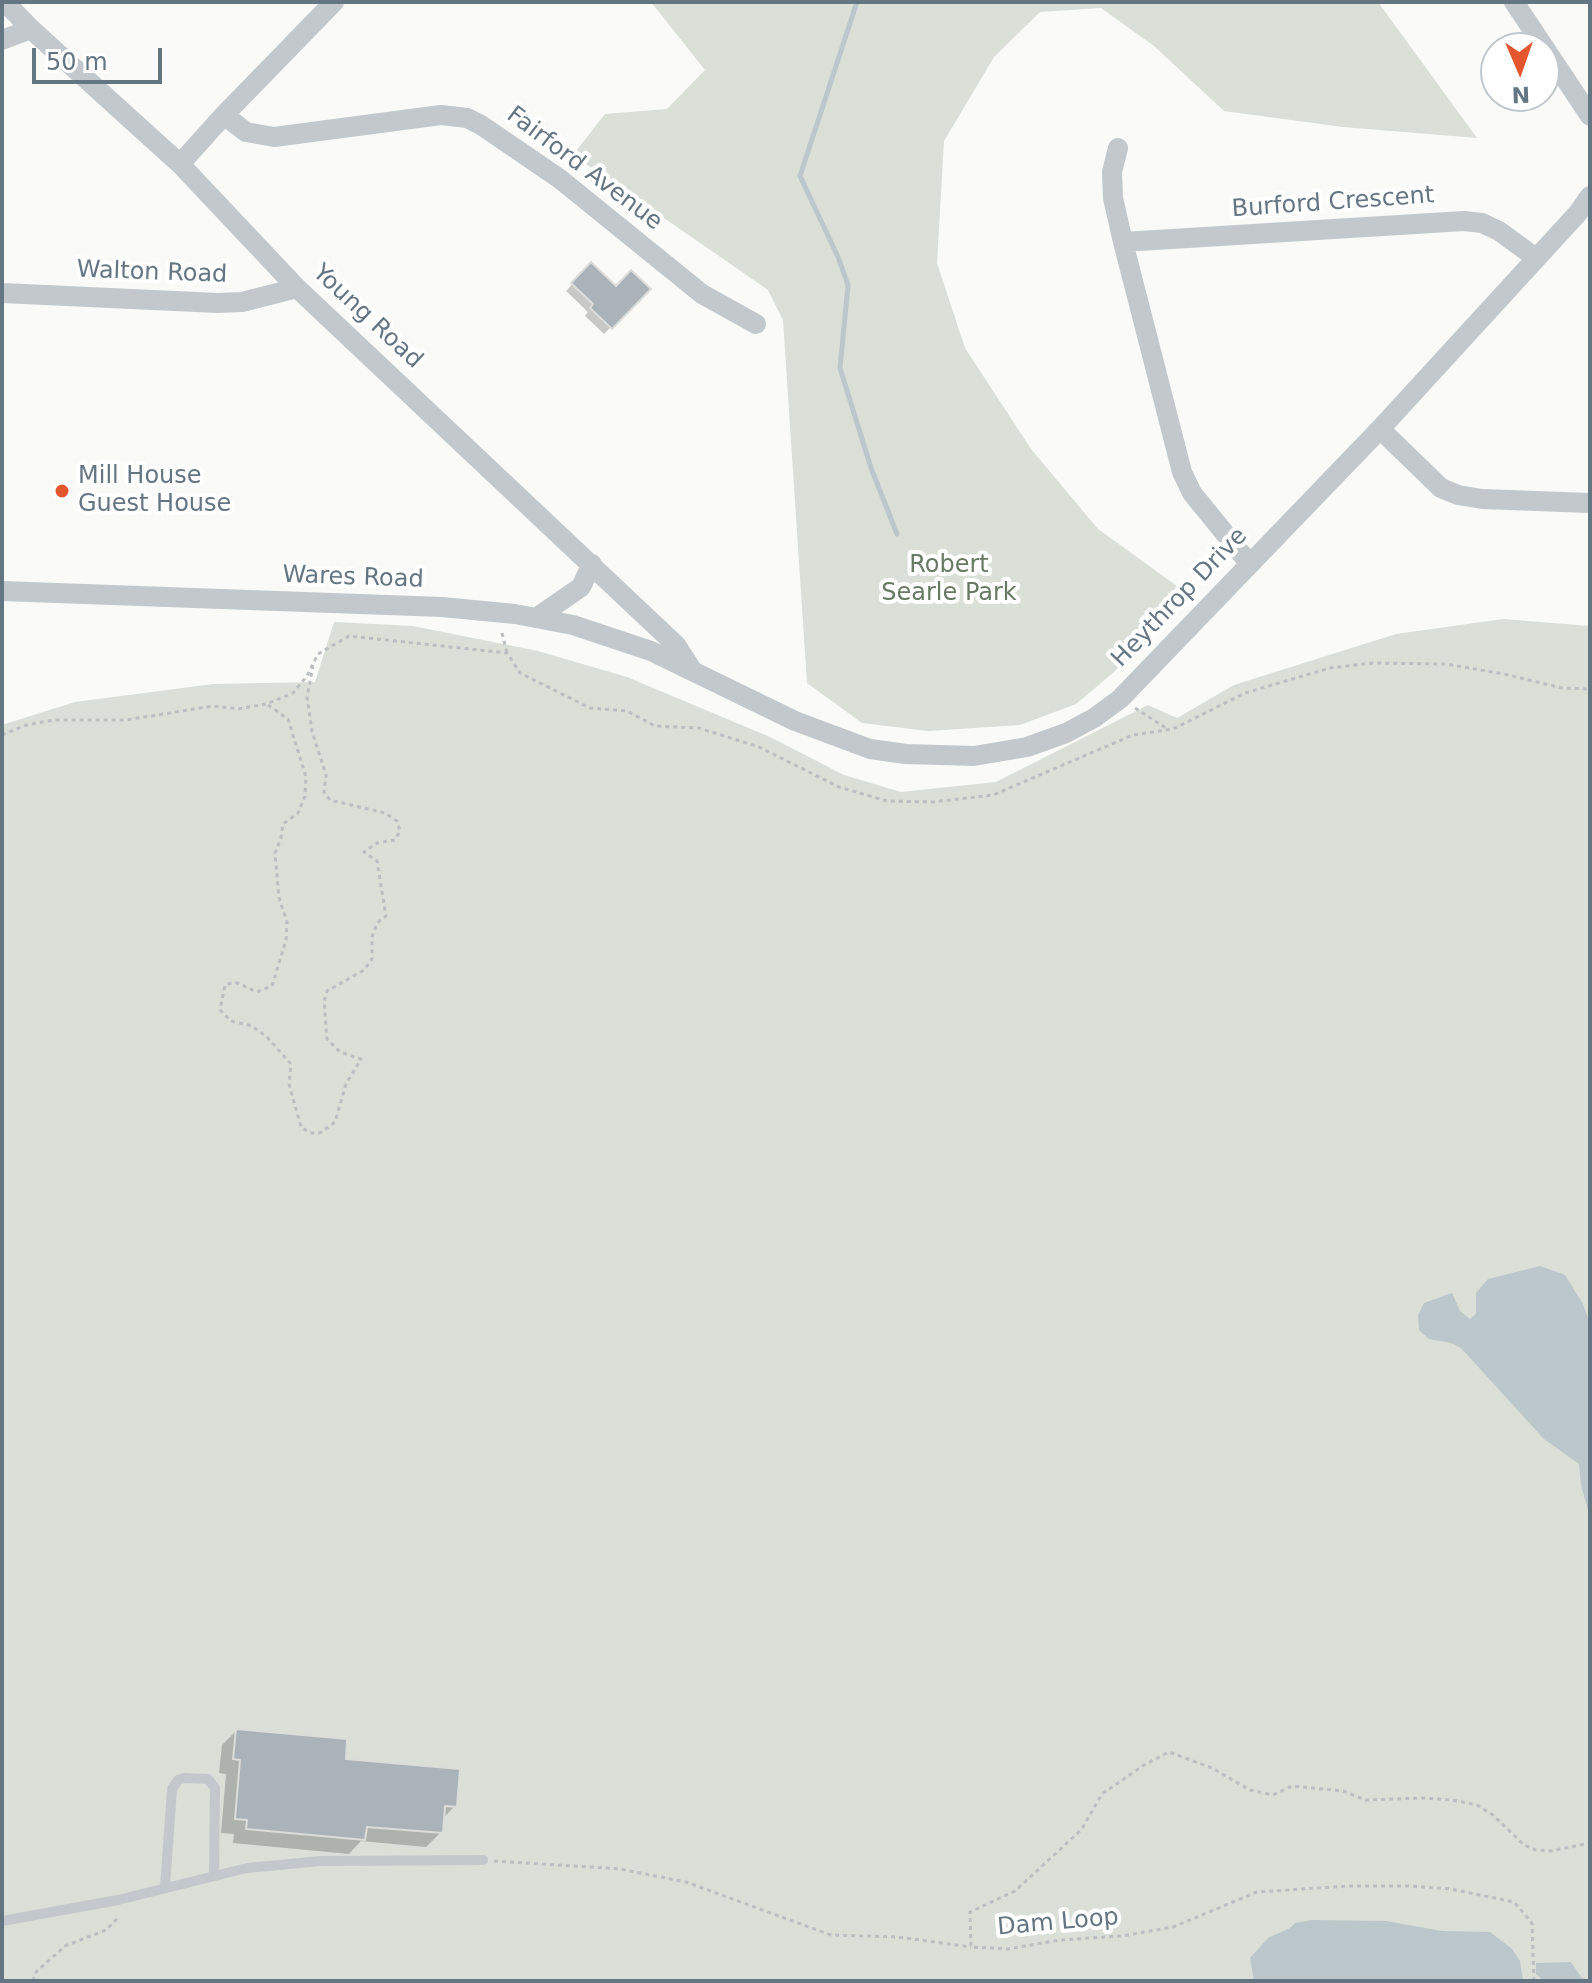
<!DOCTYPE html>
<style>
body{margin:0}
#map{position:relative;width:1592px;height:1983px;overflow:hidden;background:#fafaf8;font-family:"DejaVu Sans",sans-serif}
canvas{display:block}
.frame{position:absolute;inset:0;border:4px solid #657683;pointer-events:none}
.north{position:absolute;left:1480px;top:32px;width:80px;height:80px;box-sizing:border-box;background:#fff;border:2px solid #c1c8cd;border-radius:50%;rotate:178deg;font-size:22px;font-weight:700;line-height:32px;text-align:center;color:#657683}
.north::after{content:'';display:block;margin:auto;width:28px;height:36px;background:#e4572e;clip-path:polygon(50% 0,100% 100%,50% 72%,0 100%)}
.scale{position:absolute;left:32px;top:48px;width:130px;height:36px;box-sizing:border-box;border:4px solid #657683;border-top:0;padding-left:10px;font-size:24px;line-height:28px;white-space:nowrap;color:#657683;-webkit-text-stroke:6px #fff;paint-order:stroke}
</style>
<div id="map">
<canvas width="1592" height="1983"></canvas>
<div class="frame"></div>
<div class="north">N</div>
<div class="scale">50 m</div>
</div>
<script>
const ctx = document.querySelector('canvas').getContext('2d');
ctx.lineJoin = 'round';
function paint(path, color) { ctx.fillStyle = color; ctx.fill(path, 'evenodd'); }
const shape = rows => new Path2D(rows.map(r => 'M' + r).join(''));
function strokePath(path, color, width, dash) { ctx.strokeStyle = color; ctx.lineWidth = width; ctx.lineCap = dash ? 'butt' : 'round'; ctx.setLineDash(dash || []); ctx.stroke(path); }
function write(font, color, halo, rows, align = 'center') {
  ctx.font = font + ' "DejaVu Sans",sans-serif'; ctx.lineWidth = 8; ctx.setLineDash([]); ctx.textBaseline = 'middle'; ctx.strokeStyle = halo; ctx.fillStyle = color; for (const [text, x, y, turn = 0] of rows) {
    ctx.save(); ctx.translate(x, y); ctx.rotate((+turn || 0) * Math.PI / 180); ctx.textAlign = isNaN(turn) ? turn : align; if (halo) ctx.strokeText(text, 0, 0); ctx.fillText(text, 0, 0); ctx.restore();
  }
}
paint(shape([
 [651,2,1378,2,1477,138,1343,127,1224,111,1154,46,1101,8,1040,12,994,57,944,141,937,263,965,348,1031,449,1098,529,1188,594,1113,673,1076,704,1020,725,928,731,862,723,807,683,783,320,768,290,573,155,605,114,667,109,705,70],
 [1503,619,1590,626,1590,1981,2,1981,2,725,75,702,213,684,315,682,334,622,413,626,538,651,627,677,770,737,844,775,901,792,996,782,1148,705,1177,718,1234,685,1396,634]
]), '#dadfd7');
paint(shape([
 [1540,1266,1565,1275,1583,1304,1590,1324,1590,1517,1581,1485,1579,1464,1544,1439,1461,1348,1451,1343,1429,1339,1419,1330,1418,1315,1424,1303,1452,1293,1460,1311,1470,1319,1476,1314,1476,1293,1488,1279],
 [1312,1920,1386,1921,1442,1931,1490,1932,1512,1949,1520,1961,1523,1981,1254,1981,1250,1958,1268,1938,1290,1928,1295,1923],
 [1571,1962,1581,1977,1590,1981,1544,1981,1536,1974,1536,1963]
]), '#bbc7cb');
paint(shape([
 [591,265,616,288,648,289,604,334,585,316,588,312,566,291],
 [236,1731,343,1760,455,1806,442,1819,441,1832,426,1847,361,1841,349,1854,233,1843,234,1834,221,1833,226,1774,219,1773,222,1745]
]), '#0003');
strokePath(shape([
 [857,2,800,176,838,257,848,285,840,368,871,468,897,534]
]), '#bbc7cb', 5);
const building = shape([
 [591,262,616,286,631,270,651,289,612,329,590,308,593,304,571,283,591,262],
 [236,1729,347,1739,346,1759,460,1769,457,1807,445,1806,443,1833,367,1827,365,1840,246,1829,247,1820,235,1819,240,1760,233,1759,236,1729]
]);
paint(building, '#aab3b9');
strokePath(building, '#dcdcda', 2);
strokePath(shape([
 [502,633,507,653],
 [268,705,288,719,306,777,305,796,298,813,283,824,281,838,275,853,279,898,287,922,286,940,272,986,257,992,235,982,225,985,220,1010,231,1021,252,1026,267,1037,291,1064,289,1084,301,1127,310,1133,320,1133,335,1122,346,1084,361,1059,340,1052,327,1039,324,1002,327,991,364,970,372,959,372,937,377,923,386,916,377,861,364,852,377,843,395,840,400,831,397,821,385,813,330,800,324,792,326,775,312,731,307,697,313,666],
 [1135,708,1169,730],
 [2,735,26,725,54,720,126,720,213,706,238,709,266,704,293,693,307,676,318,654,349,636,507,653,520,673,590,708,627,711,655,726,699,728,759,747,839,787,887,801,933,802,993,795,1133,735,1173,729,1245,693,1330,668,1373,663,1446,664,1504,674,1562,688,1590,689],
 [494,1861,620,1869,686,1882,831,1935,898,1937,971,1947],
 [33,1981,36,1972,65,1946,106,1930,116,1920,117,1916],
 [1534,1981,1532,1923,1514,1902,1451,1889,1409,1886,1348,1886,1257,1892,1173,1927,1122,1936,1060,1940,1007,1949,971,1947,970,1912,1015,1891,1081,1830,1102,1794,1144,1765,1169,1752,1212,1768,1250,1790,1273,1795,1292,1786,1343,1791,1366,1800,1423,1798,1452,1800,1477,1805,1493,1815,1524,1845,1536,1850,1551,1851,1590,1843]
]), '#bbbfc2', 3, [4, 4]);
strokePath(shape([
 [165,1887,172,1789,178,1780,184,1778,208,1779,215,1788,214,1875],
 [2,1921,118,1900,247,1868,321,1861,483,1860]
]), '#c3c8cc', 10);
strokePath(shape([
 [5,2,31,29,180,164,297,288,676,645,692,670],
 [1514,2,1590,116],
 [2,40,31,29],
 [224,115,246,132,274,137,441,115,467,118,481,125,560,179,702,294,756,324],
 [1118,148,1112,172,1113,198,1123,242],
 [180,164,224,115,334,2],
 [2,293,218,303,242,302,297,288],
 [1380,429,1441,488,1458,495,1482,499,1590,503],
 [1249,563,1192,493,1182,472,1123,242,1464,221,1482,223,1499,231,1536,258],
 [2,591,442,607,515,614,573,625,651,651,795,721,870,749,906,754,974,756,1027,747,1066,733,1094,718,1120,699,1380,429,1578,213,1590,196],
 [536,618,581,587,592,564]
]), '#c3c8cc', 20);
for (const [x, y, r, color] of [
 [62,491,8,"#e4572e"]
]) { const dot = new Path2D(); dot.arc(x, y, r, 0, 2 * Math.PI); ctx.fillStyle = color; ctx.fill(dot); strokePath(dot, '#fff', 3); }
write('24px', '#657683', '#fff', [
 ["Fairford Avenue",584,169,37],
 ["Burford Crescent",1333,203,-4],
 ["Walton Road",152,273,2],
 ["Young Road",367,317,43],
 ["Wares Road",353,578,2],
 ["Heythrop Drive",1180,598,-46],
 ["Dam Loop",1058,1923,-5]
]);
write('24px', '#657683', '#fff', [
 ["Mill House",78,477],
 ["Guest House",78,505]
], 'left');
write('24px', '#687a64', '#fff', [
 ["Robert",949,566],
 ["Searle Park",949,594]
]);
</script>
